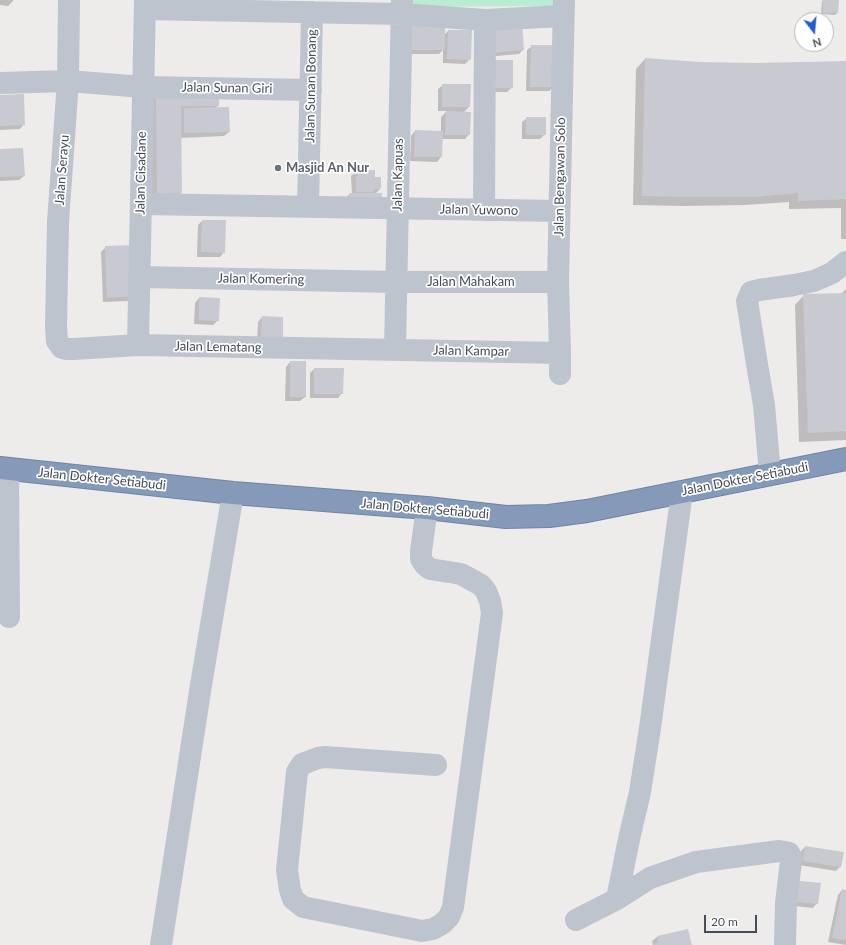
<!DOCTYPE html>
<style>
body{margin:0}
#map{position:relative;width:846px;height:945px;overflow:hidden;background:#eeeceb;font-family:Lato,sans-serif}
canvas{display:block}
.north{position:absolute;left:794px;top:12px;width:40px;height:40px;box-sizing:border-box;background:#fff;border:1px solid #b5b8bc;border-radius:50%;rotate:164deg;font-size:11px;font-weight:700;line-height:16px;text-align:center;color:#454d58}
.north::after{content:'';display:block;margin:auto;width:14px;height:18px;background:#235dd1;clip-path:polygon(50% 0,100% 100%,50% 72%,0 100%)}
.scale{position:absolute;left:704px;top:915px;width:53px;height:18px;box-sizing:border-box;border:2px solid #454d58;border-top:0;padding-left:5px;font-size:12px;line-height:14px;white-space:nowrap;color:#454d58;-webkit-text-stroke:3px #fff;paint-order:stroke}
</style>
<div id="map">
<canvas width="846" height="945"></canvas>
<div class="north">N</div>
<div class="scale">20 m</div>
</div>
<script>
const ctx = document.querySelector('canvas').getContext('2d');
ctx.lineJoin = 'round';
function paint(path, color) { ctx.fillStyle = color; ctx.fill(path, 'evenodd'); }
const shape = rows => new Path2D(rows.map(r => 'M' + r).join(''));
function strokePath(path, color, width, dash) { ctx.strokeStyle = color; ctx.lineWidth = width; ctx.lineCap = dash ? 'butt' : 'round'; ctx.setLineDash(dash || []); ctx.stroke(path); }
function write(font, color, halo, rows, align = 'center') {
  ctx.font = font + ' Lato,sans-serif'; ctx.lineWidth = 3.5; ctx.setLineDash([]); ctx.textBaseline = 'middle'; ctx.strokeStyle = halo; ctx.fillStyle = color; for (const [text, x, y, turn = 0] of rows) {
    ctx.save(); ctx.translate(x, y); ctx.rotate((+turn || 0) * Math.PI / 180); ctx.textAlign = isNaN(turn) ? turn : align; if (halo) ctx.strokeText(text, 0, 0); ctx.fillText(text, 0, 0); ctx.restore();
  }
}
paint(shape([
 [409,0,558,0,558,6,409,7]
]), '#bbebd2');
paint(shape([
 [0,0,13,0,13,1,8,6,0,5],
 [823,0,838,0,837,13,835,15,821,14,822,1],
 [448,31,470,59,465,64,443,63,443,50,439,54,403,54,444,35],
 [483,32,523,50,519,54,485,57],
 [532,46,554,87,549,91,526,91,527,50],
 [645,59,700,63,757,64,846,62,846,239,841,239,841,208,789,209,789,202,745,205,685,206,633,205,636,69],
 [490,65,512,87,507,92,490,92],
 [443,85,469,107,463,113,469,134,465,139,441,139,441,157,437,162,410,161,411,136,415,131,441,132,441,117,447,111,438,111,438,89],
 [157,94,218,106,215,108,229,132,224,136,180,138,181,193,174,200,150,200,150,101],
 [0,96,24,124,20,129,0,130],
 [527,118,545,134,540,139,522,139,522,122],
 [0,150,24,176,19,180,0,181],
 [374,171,374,178,380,189,375,194,345,198,350,194,352,194,351,176,356,172],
 [202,221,224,252,220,257,197,257,198,225],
 [130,246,128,301,103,302,101,252,106,247],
 [846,289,846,440,799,442,795,305,804,295,841,294],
 [199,298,218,320,213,325,194,324,195,303],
 [262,317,282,338,257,342,258,322],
 [290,362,305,397,300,401,285,401,286,367],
 [314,369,342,393,338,398,310,398,310,373],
 [805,847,841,866,836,871,799,865,801,851],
 [787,885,817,903,813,908,785,905],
 [842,890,846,891,846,945,828,942,838,895],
 [687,930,691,945,653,945,652,941,657,937]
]), '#0003');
paint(shape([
 [823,0,839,0,838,13,823,13],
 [522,23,524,50,489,53,487,26],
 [407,24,445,24,445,50,407,50],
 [448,30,472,30,471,60,447,59],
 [531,45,555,45,555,87,530,87],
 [645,58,700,62,757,63,846,61,846,199,798,201,798,193,755,197,695,197,642,196],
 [495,60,513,60,513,88,494,88],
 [442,84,471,84,470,107,442,107],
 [156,93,219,93,219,106,181,106,182,193,157,194],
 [24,94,25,125,0,126,0,95],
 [229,107,230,132,184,133,184,108],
 [446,111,471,112,470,135,445,135],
 [526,117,546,117,546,135,526,135],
 [415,130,443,131,442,157,414,157],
 [23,148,25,176,0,177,0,149],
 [375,170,375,177,381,177,381,189,374,189,374,192,356,192,356,171],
 [349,193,382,193,382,205,350,205],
 [202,220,226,220,225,253,201,252],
 [131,245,134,296,107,298,105,246],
 [846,293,846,431,808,433,803,294],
 [199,297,220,298,219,321,199,320],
 [262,316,283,317,283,338,261,338],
 [290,361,306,361,306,397,290,397],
 [314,368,344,368,343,394,314,394],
 [805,846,844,852,841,867,803,861],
 [791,880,821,883,818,904,789,901],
 [842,889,846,890,846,940,832,938],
 [688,929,692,945,653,945,658,943,657,936]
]), '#c9cad1');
const highway = shape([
 [0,468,233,493,427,508,506,517,549,516,587,511,846,459]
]);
strokePath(highway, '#7184a4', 24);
strokePath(shape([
 [69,0,68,81,58,222,56,326,57,341,62,348,67,349,74,349,138,345,560,353],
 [145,9,401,14,485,20,563,16],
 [0,83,68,81,143,87,311,90],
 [141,204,559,211],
 [308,207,312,12],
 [484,210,485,20],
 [139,277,396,282,558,282],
 [138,345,145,0],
 [395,350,402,0],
 [560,374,560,353,558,282,564,0],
 [8,469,9,617],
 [770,474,764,405,757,364,747,301,751,292,759,290,794,285,814,281,832,273,846,262],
 [427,508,421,551,421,559,425,565,430,569,461,574,481,585,486,591,490,601,492,613,453,907,449,917,442,924,433,929,422,931,303,907,293,899,290,890,287,870,297,772,302,764,318,758,325,757,436,765],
 [617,899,629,839,640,792,650,728,682,492],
 [576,920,617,899,650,878,696,862,779,851,785,852,789,853,791,857,791,861,786,903,785,945],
 [161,945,201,685,233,493]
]), '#bdc4cd', 22);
strokePath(highway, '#8599b8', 22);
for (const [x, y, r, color] of [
 [278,168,4,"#6b7280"]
]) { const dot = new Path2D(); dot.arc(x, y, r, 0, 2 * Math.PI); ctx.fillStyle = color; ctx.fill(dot); strokePath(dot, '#fff', 1.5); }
write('13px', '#454d58', '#fff', [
 ["Jalan Sunan Bonang",311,86,-89],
 ["Jalan Sunan Giri",227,88,1],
 ["Jalan Serayu",62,170,-86],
 ["Jalan Cisadane",141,173,-89],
 ["Jalan Kapuas",398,175,-89],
 ["Jalan Bengawan Solo",560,177,-89],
 ["Jalan Yuwono",479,210,1],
 ["Jalan Komering",261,279,1],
 ["Jalan Mahakam",471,282],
 ["Jalan Lematang",218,347,1],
 ["Jalan Kampar",471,351,1],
 ["Jalan Dokter Setiabudi",102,479,6],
 ["Jalan Dokter Setiabudi",745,479,-11],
 ["Jalan Dokter Setiabudi",425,509,5]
]);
write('bold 13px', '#5b616d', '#fff', [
 ["Masjid An Nur",286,168]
], 'left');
</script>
